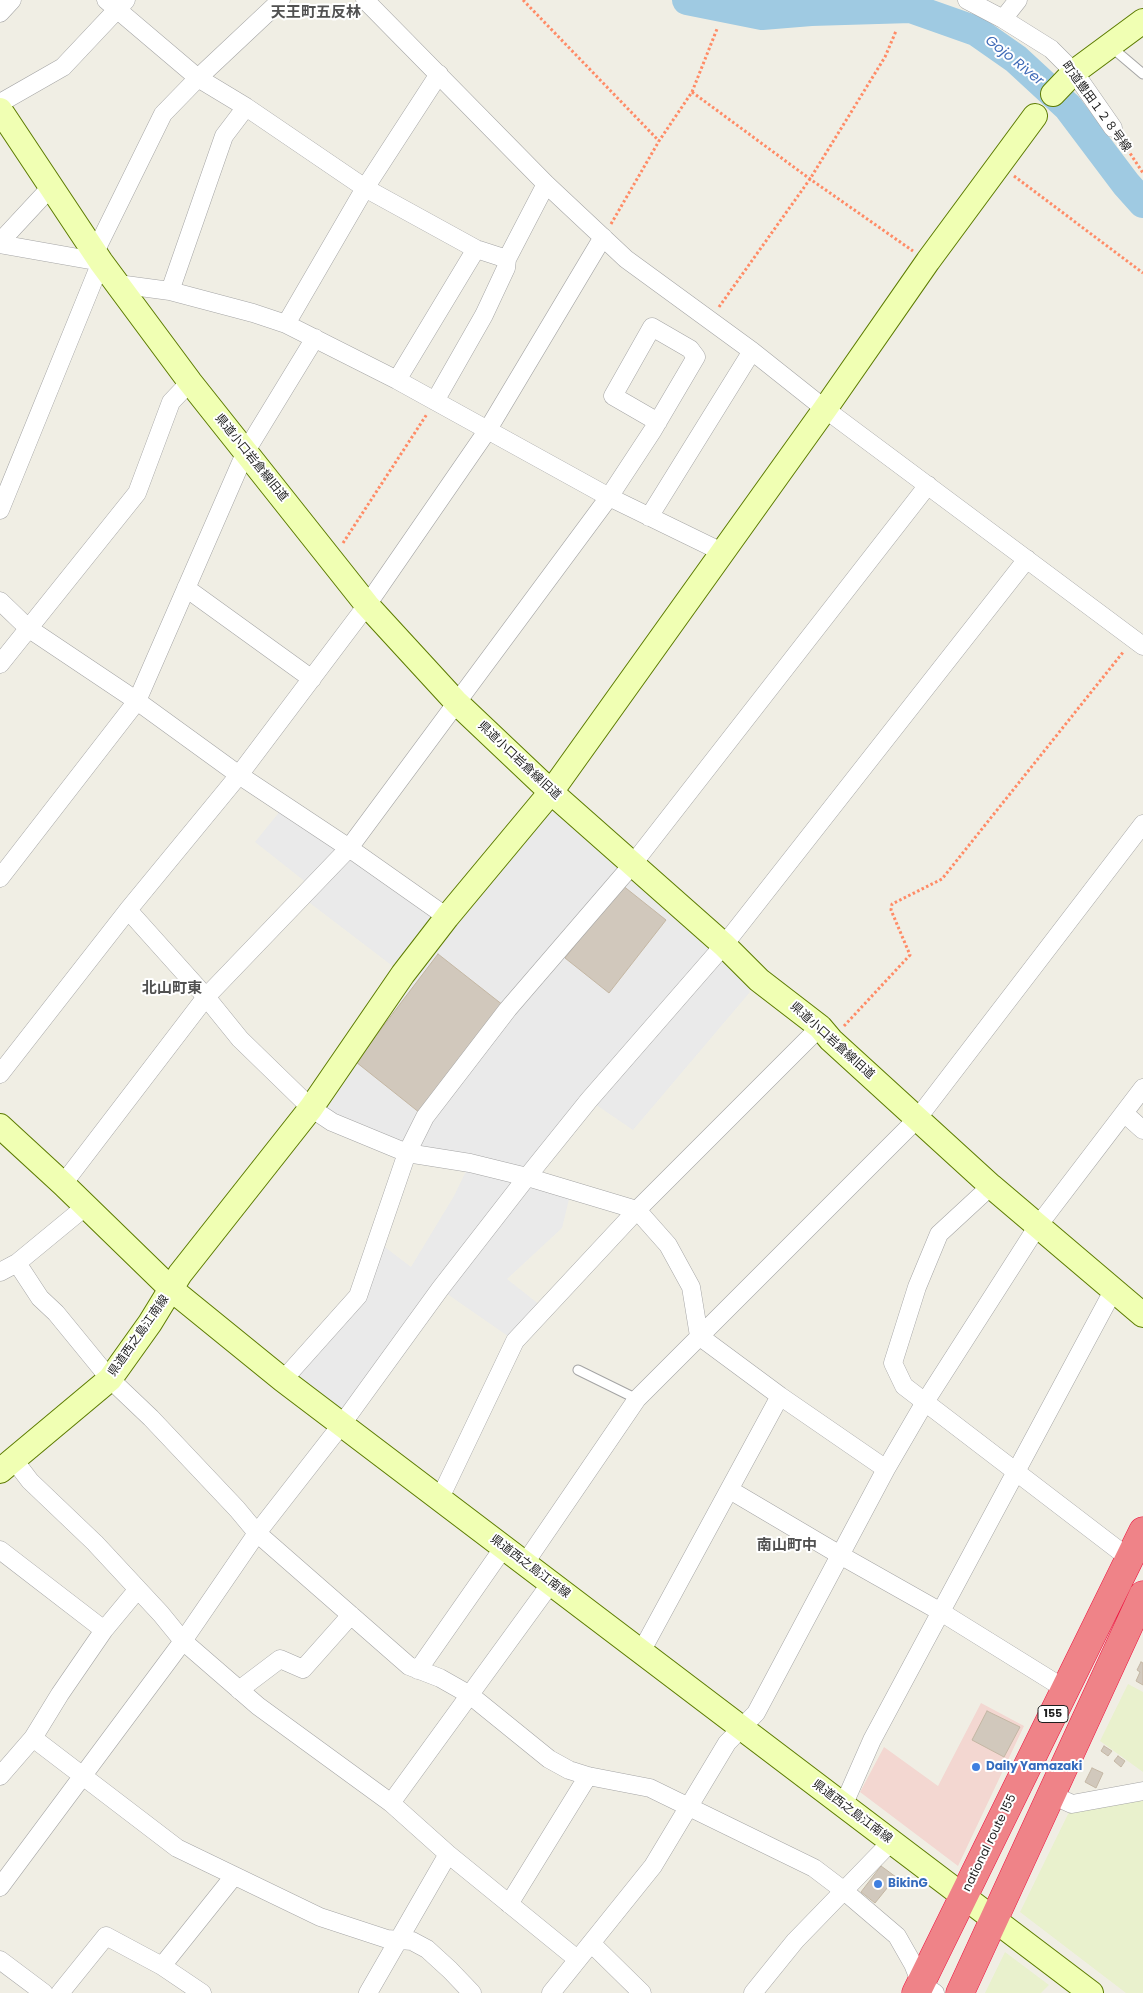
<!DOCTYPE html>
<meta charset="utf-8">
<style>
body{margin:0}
canvas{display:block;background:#f0eee4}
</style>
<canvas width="1143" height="1993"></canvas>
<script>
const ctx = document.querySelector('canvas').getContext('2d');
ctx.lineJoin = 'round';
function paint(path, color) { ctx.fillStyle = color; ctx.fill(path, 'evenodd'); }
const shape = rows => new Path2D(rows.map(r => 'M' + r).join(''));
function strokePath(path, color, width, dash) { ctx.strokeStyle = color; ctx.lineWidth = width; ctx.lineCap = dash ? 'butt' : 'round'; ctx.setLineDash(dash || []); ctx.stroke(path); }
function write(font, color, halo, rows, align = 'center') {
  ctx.font = font + ' Poppins,"Noto Sans JP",sans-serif'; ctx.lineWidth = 4; ctx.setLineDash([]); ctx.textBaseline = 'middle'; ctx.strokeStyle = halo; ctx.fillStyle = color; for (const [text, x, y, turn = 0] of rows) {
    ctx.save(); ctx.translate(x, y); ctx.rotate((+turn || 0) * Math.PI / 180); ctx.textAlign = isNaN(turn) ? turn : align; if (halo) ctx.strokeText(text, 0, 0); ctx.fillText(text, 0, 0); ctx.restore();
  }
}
paint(shape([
 [981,1703,1024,1726,958,1866,860,1792,884,1747,938,1786]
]), '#f3d7d1');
paint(shape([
 [1128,1684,1143,1692,1143,1772,1100,1741],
 [1143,1794,1143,1993,1126,1993,1020,1912,1071,1808],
 [1005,1952,1049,1985,1041,1993,985,1993]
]), '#e9f1cd');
paint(shape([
 [551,792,724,945,750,992,633,1130,589,1100,527,1177,571,1191,562,1228,507,1279,545,1309,515,1341,440,1289,342,1424,283,1380,358,1296,377,1241,411,1267,454,1196,470,1163,427,1152,311,1108,403,974,302,897,312,887,255,842,285,805,447,917]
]), '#eaeaea');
strokePath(shape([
 [687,0,762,15,811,11,911,8,976,31,1016,59,1068,107,1126,184,1143,203]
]), '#9fcae2', 30);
const building = shape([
 [622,885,666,920,609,993,565,958,622,885],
 [438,954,508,1009,425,1117,356,1062,438,954],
 [1141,1662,1143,1663,1143,1685,1136,1681,1140,1672,1137,1670,1141,1662],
 [987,1711,1020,1727,1004,1757,972,1740,987,1711],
 [1104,1746,1112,1751,1108,1756,1101,1751,1104,1746],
 [1118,1756,1125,1761,1121,1767,1114,1761,1118,1756],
 [1092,1768,1103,1773,1096,1788,1085,1782,1092,1768],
 [881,1866,896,1877,875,1903,861,1892,881,1866]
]);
paint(building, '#d1c8bc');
strokePath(building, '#c4b7a4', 1);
const lane = shape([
 [1110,46,1143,74],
 [578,1370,637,1399]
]);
const street = shape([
 [106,0,198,78,246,107,365,188,476,249,507,259],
 [365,0,546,184,626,259,752,351,825,409,1143,646],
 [967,0,1003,19,1051,49,1074,72,1113,128],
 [0,13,12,0],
 [1003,19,1018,0],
 [0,103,63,67,126,0],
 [0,242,51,187],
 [0,244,101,262,0,510],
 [95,252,163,114,198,78,281,0],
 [118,284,170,291,253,313,286,324,397,380,609,497,722,552],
 [170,291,224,136,246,107],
 [286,324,365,188,439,74],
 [397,380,476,249],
 [435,401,484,315,506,268,507,259,546,184],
 [649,517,752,351],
 [186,588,312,679],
 [0,601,28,628,137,701,239,775,349,848,447,917],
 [0,664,137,493,171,402,190,382],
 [0,878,137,701,246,451,315,338],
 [128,910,206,997,240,1039,311,1108,332,1122,407,1153,470,1163,527,1177,637,1210,668,1245,691,1287,699,1336,780,1396,886,1469],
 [0,1074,128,910,239,775,367,605,487,431,603,237],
 [1124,1113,1143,1130],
 [63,1184,206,997,349,848,609,497,653,430,696,357,690,349,652,327,613,396,658,422],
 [991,1186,939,1234,917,1287,893,1363,904,1386,1130,1559],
 [17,1263,40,1298,56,1313,110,1379,151,1418,237,1509,257,1533,409,1666,440,1678,470,1695,549,1759,569,1770,588,1776,650,1788,814,1868,843,1890,897,1936,913,1964,921,1984,935,1993],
 [0,1272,17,1263,85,1207],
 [283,1380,358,1296,407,1153,425,1117,508,1009,632,865,928,485],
 [14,1460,30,1481,95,1543,161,1614,183,1641,258,1706,391,1803,448,1854,577,1959],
 [730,1490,840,1555,941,1612,1065,1689],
 [440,1498,515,1341,637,1210,820,1027],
 [0,1550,104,1630],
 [525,1563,637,1399,917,1119,1143,824],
 [641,1652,780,1396],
 [418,1670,504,1547],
 [239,1690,280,1659,303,1669,351,1615],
 [33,1738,177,1848,320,1917,387,1939,412,1941,427,1949,450,1970,472,1993],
 [0,1776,33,1738,60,1694,104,1630,138,1589],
 [1050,1794,1072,1804,1143,1791],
 [391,1803,551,1583],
 [843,1806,872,1740,1114,1289],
 [0,1887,183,1641,257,1533,342,1424,440,1289,527,1177,589,1100,724,945,1027,559],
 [509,1904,588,1776],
 [591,1943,642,1993],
 [0,1960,44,1993],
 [162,1966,234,1876],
 [60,1993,106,1936,162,1966,202,1993],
 [368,1993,448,1854],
 [551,1993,653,1866,727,1743,756,1713,886,1469,925,1402,1037,1227,1143,1088],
 [753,1993,795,1941,891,1842]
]);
const secondary = shape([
 [1053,94,1074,72,1143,21],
 [0,110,101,262,190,382,367,605,457,703,551,792,724,945,759,980,820,1027,831,1040,991,1186,1143,1315],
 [0,1126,63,1184,171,1289,283,1380,1091,1993],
 [0,1471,110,1379,150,1323,180,1274,311,1108,403,974,447,917,551,792,825,409,928,261,1035,116]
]);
const highway = shape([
 [916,1993,1143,1531],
 [960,1993,1143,1595]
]);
strokePath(lane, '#a5a5a5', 11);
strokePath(street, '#a5a5a5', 19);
strokePath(secondary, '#5c7b00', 26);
strokePath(highway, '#ed123e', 29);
strokePath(shape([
 [523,0,659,141],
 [692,92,810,179,913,251],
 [1122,141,1143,173],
 [1014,176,1143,273],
 [611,224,659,141,692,92,717,29],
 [719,307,810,179,885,57,896,31],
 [343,543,427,414],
 [844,1026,910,955,891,910,892,904,942,879,1124,651]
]), '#ff8b66', 3, [2.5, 2.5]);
strokePath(lane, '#fff', 9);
strokePath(street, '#fff', 18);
strokePath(secondary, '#f0ffb3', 24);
strokePath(highway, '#ef8388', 28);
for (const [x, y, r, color] of [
 [976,1767,5,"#3f7fe0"],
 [878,1884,5,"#3f7fe0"]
]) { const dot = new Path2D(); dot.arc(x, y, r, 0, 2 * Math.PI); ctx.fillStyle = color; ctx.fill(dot); strokePath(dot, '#fff', 2); }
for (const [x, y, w] of [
 [1053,1714,30]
]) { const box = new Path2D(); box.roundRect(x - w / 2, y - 8.5, w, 17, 4); ctx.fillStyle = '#fff'; ctx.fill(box); strokePath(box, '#1e1e1e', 1); }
write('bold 11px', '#1e1e1e', null, [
 ["155",1053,1714]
]);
write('12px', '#1e1e1e', '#fff', [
 ["町道豊田１２８号線",1096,107,54],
 ["県道小口岩倉線旧道",251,458,51],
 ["県道小口岩倉線旧道",519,761,43],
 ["県道小口岩倉線旧道",832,1041,42],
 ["県道西之島江南線",139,1336,-55],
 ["県道西之島江南線",530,1567,37],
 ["県道西之島江南線",852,1812,37],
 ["national route 155",990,1843,-64]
]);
write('bold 12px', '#366cbe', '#fff', [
 ["Daily Yamazaki",986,1767],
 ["BikinG",888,1884]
], 'left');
write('italic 14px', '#416cb8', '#fff', [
 ["Gojo River",1014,61,39]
]);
write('bold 15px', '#515151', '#fff', [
 ["天王町五反林",316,13],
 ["北山町東",172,989],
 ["南山町中",787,1546]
]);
</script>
